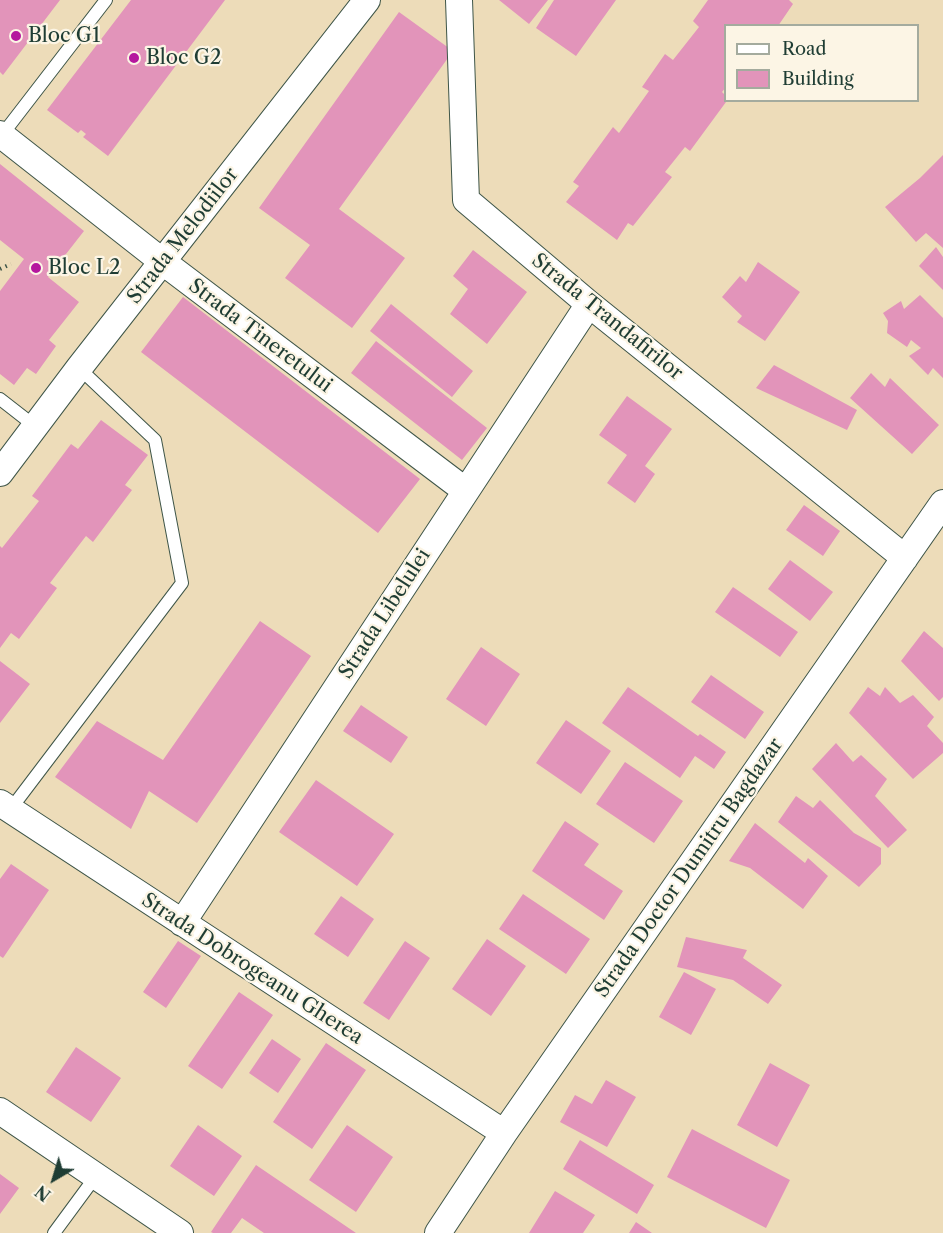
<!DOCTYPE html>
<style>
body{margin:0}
#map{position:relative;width:943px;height:1233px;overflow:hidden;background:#eddcb9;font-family:"Libre Caslon Text",serif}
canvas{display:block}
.legend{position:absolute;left:724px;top:24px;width:195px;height:78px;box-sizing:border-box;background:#fcf5e5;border:2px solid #a4ab9e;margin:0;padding:8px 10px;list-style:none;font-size:18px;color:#1f3d34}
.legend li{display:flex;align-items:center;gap:12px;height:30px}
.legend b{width:30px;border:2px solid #a4ab9e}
.north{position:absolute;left:24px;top:1149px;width:60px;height:60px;-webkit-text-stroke:4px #fcf5e5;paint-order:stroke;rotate:218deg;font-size:16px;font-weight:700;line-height:24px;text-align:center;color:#1f3d34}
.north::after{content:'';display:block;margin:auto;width:21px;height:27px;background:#1f3d34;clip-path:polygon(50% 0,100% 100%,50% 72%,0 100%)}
</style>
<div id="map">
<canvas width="943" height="1233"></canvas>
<ul class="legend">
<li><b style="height:8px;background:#fff"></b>Road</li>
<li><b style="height:16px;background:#e294ba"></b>Building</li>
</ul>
<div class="north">N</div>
</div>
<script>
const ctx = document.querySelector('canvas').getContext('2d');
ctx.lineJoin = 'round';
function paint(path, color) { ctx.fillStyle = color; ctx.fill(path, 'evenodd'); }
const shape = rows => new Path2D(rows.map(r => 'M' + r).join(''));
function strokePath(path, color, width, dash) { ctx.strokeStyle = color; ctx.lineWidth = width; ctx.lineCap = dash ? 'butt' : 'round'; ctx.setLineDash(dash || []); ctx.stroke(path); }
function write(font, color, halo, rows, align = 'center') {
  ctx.font = font + ' "Libre Caslon Text",serif'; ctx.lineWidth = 4.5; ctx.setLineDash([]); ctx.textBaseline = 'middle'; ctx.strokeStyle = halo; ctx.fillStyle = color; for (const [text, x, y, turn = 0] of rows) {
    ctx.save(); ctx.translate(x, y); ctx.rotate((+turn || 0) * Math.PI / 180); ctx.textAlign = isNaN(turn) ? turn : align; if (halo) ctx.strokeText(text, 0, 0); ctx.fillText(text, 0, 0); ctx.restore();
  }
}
paint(shape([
 [0,0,60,0,3,75,0,72],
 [131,0,225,0,108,156,83,137,86,134,81,130,78,133,47,110],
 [499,0,548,0,529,24],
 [554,0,616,0,576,56,536,28],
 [708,0,789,0,793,4,778,26,726,26,726,87,722,92,726,96,726,102,690,151,685,147,665,172,672,177,633,226,628,223,617,240,566,202,579,186,573,182,613,127,619,133,649,91,642,87,665,54,673,60,699,27,693,21],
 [399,12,453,51,339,209,405,258,352,328,285,278,310,245,259,208],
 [943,155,943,248,926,233,916,242,885,207,920,178],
 [0,164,84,231,48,277,79,302,49,340,56,346,36,374,27,368,14,385,0,374,0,291,24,259,0,240],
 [936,247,943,257,943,290,919,266],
 [473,250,527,292,487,344,450,314,468,289,453,276],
 [758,262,800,292,765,341,737,322,742,316,722,297,740,276,746,282],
 [920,295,943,318,943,378,933,368,928,375,909,356,921,348,911,340,907,347,887,333,888,321,883,313,901,301,904,309],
 [183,297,420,479,378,533,141,352],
 [391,304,473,371,452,397,370,331],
 [376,341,487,428,462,460,351,373],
 [774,365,857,410,847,430,756,388],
 [871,373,885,387,890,378,939,425,912,454,850,398],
 [627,396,672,429,645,466,655,474,635,503,607,483,627,455,599,435],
 [101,420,148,455,125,485,132,490,93,542,86,536,50,583,57,588,19,639,11,633,0,648,0,546,2,548,39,501,32,496,71,444,78,449],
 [804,505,840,531,823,556,786,530],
 [790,560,833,592,810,621,768,589],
 [733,587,798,632,780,657,715,612],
 [260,621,311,656,197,823,149,791,131,829,55,777,97,721,163,760],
 [924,631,943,648,943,697,939,701,901,661],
 [481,647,520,674,486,726,446,699],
 [0,661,30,684,0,723],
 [711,675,764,712,745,739,691,702],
 [628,687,698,736,700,734,726,752,714,769,695,756,680,778,602,723],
 [868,687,880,696,885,687,900,703,913,695,934,717,927,726,943,743,943,753,913,779,849,713],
 [361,705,408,737,391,763,343,731],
 [566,720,611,751,581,794,536,763],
 [836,743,853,762,861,755,887,779,875,796,907,830,888,848,812,769],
 [625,762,683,801,654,843,596,804],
 [316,780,394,834,357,886,279,832],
 [796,796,813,808,820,800,854,833,881,848,881,864,859,887,778,822],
 [565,821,599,844,584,865,623,891,604,920,532,871],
 [755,823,805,863,808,858,828,876,803,909,750,868,729,861],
 [11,864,49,890,3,958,0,956,0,879],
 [523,894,590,939,566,974,499,929],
 [341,896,374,919,348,957,314,934],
 [686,937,747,950,743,958,782,985,768,1004,733,980,677,967],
 [487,939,526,966,491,1016,452,989],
 [178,941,201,956,166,1008,143,992],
 [405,941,430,958,389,1020,363,1003],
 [684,972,716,989,691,1035,659,1017],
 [239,992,273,1015,222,1089,188,1066],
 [272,1039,301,1059,278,1093,249,1073],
 [326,1043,366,1070,312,1149,273,1122],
 [76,1047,121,1078,91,1122,46,1092],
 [770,1063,810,1085,777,1147,737,1125],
 [606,1080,636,1097,607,1147,560,1122,575,1095,592,1104],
 [198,1125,242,1156,214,1196,170,1166],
 [347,1125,393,1157,356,1212,309,1180],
 [692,1129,790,1180,766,1228,667,1177],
 [580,1140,654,1185,637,1214,563,1169],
 [256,1165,356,1233,264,1233,242,1218,231,1233,213,1233,211,1232],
 [0,1174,19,1188,0,1214],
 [555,1191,595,1215,583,1233,529,1233],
 [636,1222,652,1233,629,1233]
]), '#e294ba');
const service = shape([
 [2,135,106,0],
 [0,399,36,427],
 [10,810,182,583,155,440,79,368],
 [54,1233,96,1176]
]);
const minor = shape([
 [459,0,466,200,589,304,905,558],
 [0,134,163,262,466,491],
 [0,473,79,368,367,0],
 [0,803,504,1133],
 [182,923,589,304],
 [0,1111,180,1233],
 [438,1233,504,1133,943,503]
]);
strokePath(service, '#3e5548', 14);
strokePath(minor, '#3e5548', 28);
strokePath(shape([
 [0,269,11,264]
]), '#3e5548', 4, [1.5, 4.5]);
strokePath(service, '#fff', 12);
strokePath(minor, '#fff', 26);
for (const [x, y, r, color] of [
 [16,36,6,"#b5179e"],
 [134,58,6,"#b5179e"],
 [36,268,6,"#b5179e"]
]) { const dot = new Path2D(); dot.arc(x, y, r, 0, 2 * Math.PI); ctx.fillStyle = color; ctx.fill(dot); strokePath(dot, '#fcf5e5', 2); }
write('20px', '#1f3d34', '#fcf5e5', [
 ["Bloc G1",28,36],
 ["Bloc G2",146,58],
 ["Bloc L2",48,268]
], 'left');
write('20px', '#1f3d34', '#fcf5e5', [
 ["Strada Melodiilor",183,236,-52],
 ["Strada Trandafirilor",607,317,39],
 ["Strada Tineretului",260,336,37],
 ["Strada Libelulei",385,614,-57],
 ["Strada Doctor Dumitru Bagdazar",689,868,-55],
 ["Strada Dobrogeanu Gherea",252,969,33]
]);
</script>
